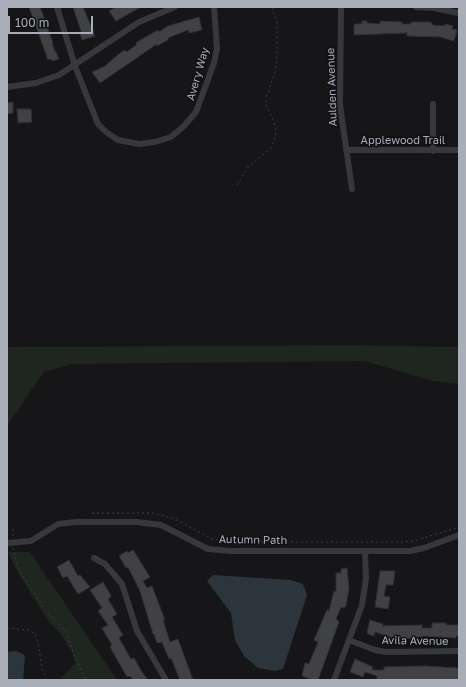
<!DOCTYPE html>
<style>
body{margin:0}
#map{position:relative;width:466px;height:687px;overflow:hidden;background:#161618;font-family:"Golos Text",sans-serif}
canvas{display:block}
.frame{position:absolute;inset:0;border:8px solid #a8adb8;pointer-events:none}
.scale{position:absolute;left:8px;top:16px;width:85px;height:18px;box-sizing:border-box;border:2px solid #a8adb8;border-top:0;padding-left:5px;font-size:12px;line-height:14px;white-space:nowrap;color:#a8adb8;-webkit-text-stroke:3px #111113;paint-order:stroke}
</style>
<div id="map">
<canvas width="466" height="687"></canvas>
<div class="frame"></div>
<div class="scale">100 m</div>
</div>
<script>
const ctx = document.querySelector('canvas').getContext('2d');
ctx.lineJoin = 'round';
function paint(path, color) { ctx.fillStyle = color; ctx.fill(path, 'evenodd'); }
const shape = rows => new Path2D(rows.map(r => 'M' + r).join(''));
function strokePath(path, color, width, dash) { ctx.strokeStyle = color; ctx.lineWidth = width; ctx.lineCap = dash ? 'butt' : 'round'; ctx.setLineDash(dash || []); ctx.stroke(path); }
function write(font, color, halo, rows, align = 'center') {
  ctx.font = font + ' "Golos Text",sans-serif'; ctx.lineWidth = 3; ctx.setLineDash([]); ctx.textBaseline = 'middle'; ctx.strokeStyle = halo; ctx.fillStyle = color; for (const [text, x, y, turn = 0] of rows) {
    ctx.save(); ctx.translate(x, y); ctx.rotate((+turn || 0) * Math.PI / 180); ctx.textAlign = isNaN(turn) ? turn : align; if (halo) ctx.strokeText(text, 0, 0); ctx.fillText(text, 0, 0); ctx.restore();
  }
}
paint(shape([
 [351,345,459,347,459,384,433,381,364,361,72,364,44,372,7,426,7,349,9,347],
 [8,552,30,552,117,680,66,680,61,678,76,663,72,652,61,634,50,623,18,573]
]), '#1e261f');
paint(shape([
 [213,575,291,580,303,584,307,595,283,669,275,671,258,668,244,656,235,640,231,613,207,581],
 [16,651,23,654,25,657,23,680,7,680,7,652]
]), '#2c353c');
const building = shape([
 [29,7,40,7,53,43,52,43,55,52,56,52,59,59,52,61,51,59,48,60,29,7],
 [73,7,83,7,95,36,82,40,80,34,82,34,73,7],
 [116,7,141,7,116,21,109,11,116,7],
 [199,17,202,30,189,33,188,30,168,38,168,40,157,46,157,44,100,83,92,72,105,66,120,53,125,50,127,52,136,45,137,42,158,30,159,32,168,26,199,17],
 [362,21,367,21,367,23,380,24,380,21,402,22,402,24,411,24,411,22,431,22,433,25,445,26,445,24,453,26,452,29,457,30,454,41,440,37,407,36,407,33,354,35,354,24,362,24,362,21],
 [13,102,13,113,7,114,7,103,13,102],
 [17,109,31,109,32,122,18,123,17,109],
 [133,550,150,577,143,581,147,588,152,586,165,620,163,620,170,642,178,639,193,680,180,680,171,658,169,659,162,642,157,643,154,634,153,634,140,591,128,567,126,568,119,556,127,551,128,553,133,550],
 [69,560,78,576,80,575,90,587,78,594,67,576,63,578,57,567,69,560],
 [347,568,349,588,346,606,344,608,341,607,336,619,339,622,318,680,313,680,302,676,304,667,305,663,309,664,318,642,314,640,327,610,329,611,334,591,336,592,336,573,341,573,341,569,347,568],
 [380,571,395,571,393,585,386,585,384,596,390,597,388,609,375,607,380,571],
 [103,582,110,594,111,597,108,599,117,614,112,617,123,635,119,638,131,659,134,658,142,672,148,680,133,680,130,676,127,677,110,647,112,645,102,628,108,625,98,611,102,608,90,590,103,582],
 [370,620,383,624,382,626,422,625,422,628,432,628,432,623,446,623,446,625,459,625,459,636,456,636,456,638,425,636,406,639,389,639,389,637,375,632,374,636,368,634,367,632,370,620],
 [355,659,373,667,372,670,384,670,384,667,424,666,459,668,459,680,377,680,377,676,365,672,363,677,350,672,355,659]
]);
paint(building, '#404145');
strokePath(building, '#303034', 1);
strokePath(shape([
 [237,185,248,167,271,148,275,139,276,131,274,122,266,105,266,98,275,73,277,56,277,20,273,11,273,7],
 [92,513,152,513,175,519,212,539,231,542,403,542,414,541,459,527],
 [13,529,13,537],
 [13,548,18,568,37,598,45,610,66,631,74,655,86,680],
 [7,628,28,630,35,634,38,642,42,668,47,680]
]), '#3d3f44', 1, [2, 3]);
strokePath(shape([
 [57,7,75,66,98,124,106,132,118,140,139,144,155,142,171,137,184,126,196,112,214,63,217,48,214,7],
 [341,7,340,105,352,189],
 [416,7,434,8,459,13],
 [7,87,36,83,59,75,139,22,175,7],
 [346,150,459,150],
 [433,151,433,104],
 [7,543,31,541,58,524,76,522,137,522,161,525,208,549,230,551,410,551,424,548,459,535],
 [94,558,105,564,122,584,137,631,166,680],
 [349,640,375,650,386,652,459,651],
 [334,680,362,605,366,579,365,552]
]), '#37383d', 6);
write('11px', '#a8adb8', '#111113', [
 ["Avery Way",198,74,-74],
 ["Aulden Avenue",332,87,-92],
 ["Applewood Trail",403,141],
 ["Autumn Path",253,540,1],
 ["Avila Avenue",415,641,1]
]);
</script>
